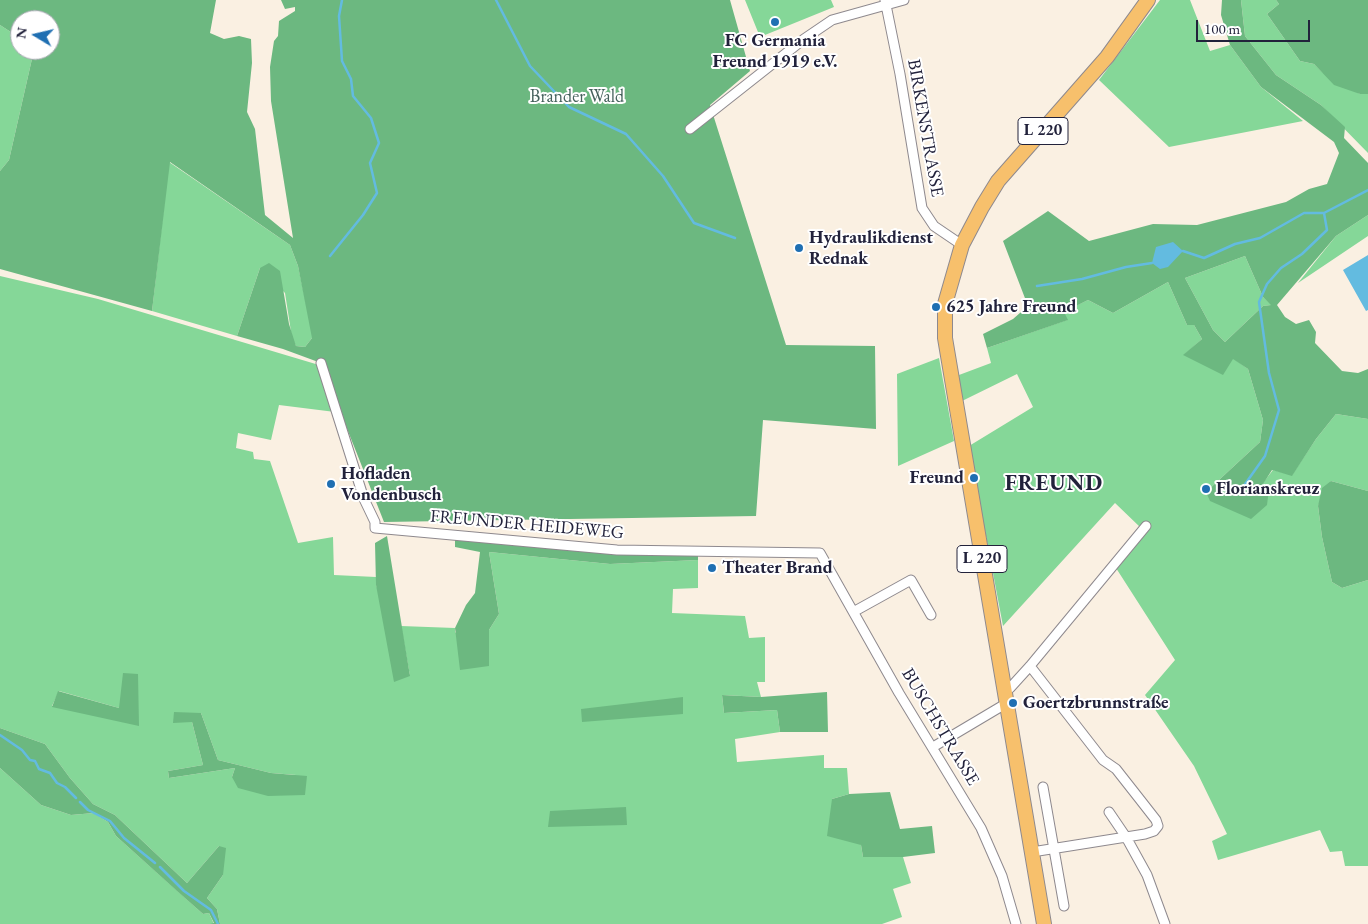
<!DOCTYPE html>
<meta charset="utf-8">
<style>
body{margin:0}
#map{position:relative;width:1368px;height:924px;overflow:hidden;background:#faf0e2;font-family:"EB Garamond",serif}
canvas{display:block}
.north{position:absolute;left:10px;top:10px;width:50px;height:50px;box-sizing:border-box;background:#fff;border:1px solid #a7a7b1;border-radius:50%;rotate:279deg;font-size:14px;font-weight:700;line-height:20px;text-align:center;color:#22223b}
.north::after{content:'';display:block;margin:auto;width:18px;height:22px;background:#1f6fb2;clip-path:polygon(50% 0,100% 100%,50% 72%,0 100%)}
.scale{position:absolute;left:1196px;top:20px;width:114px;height:22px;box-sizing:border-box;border:2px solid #22223b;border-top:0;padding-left:6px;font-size:15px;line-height:18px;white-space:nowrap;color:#22223b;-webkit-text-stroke:4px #fff;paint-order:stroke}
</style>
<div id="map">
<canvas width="1368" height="924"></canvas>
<div class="north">N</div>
<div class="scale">100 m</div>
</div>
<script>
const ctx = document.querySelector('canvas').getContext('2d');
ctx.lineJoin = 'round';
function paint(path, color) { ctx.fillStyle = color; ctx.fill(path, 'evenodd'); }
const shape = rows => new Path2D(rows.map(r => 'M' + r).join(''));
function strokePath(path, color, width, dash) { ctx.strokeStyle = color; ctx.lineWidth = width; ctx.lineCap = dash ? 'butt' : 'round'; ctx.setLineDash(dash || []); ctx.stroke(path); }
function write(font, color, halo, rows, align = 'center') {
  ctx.font = font + ' "EB Garamond",serif'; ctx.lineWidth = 4; ctx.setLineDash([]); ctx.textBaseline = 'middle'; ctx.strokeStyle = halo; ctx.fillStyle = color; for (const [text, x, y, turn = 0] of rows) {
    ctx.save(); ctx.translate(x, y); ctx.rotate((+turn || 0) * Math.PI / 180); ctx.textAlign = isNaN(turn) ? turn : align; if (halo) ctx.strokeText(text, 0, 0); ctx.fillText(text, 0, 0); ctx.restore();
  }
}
paint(shape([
 [745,0,831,0,834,7,760,37],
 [1160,0,1190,0,1210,51,1230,45,1261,87,1303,121,1169,147,1099,80],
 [1241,0,1276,0,1279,4,1267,14,1300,61,1314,64,1322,72,1360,94,1368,94,1368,153,1321,105,1276,75,1245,36],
 [0,25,20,38,20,50,34,50,9,160,0,171],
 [169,162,290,245,298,266,312,331,312,338,305,347,296,346,292,338,285,293,260,268,237,336,152,311],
 [1368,215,1368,236,1298,283,1336,236],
 [1245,256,1263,297,1272,305,1263,306,1225,342,1213,330,1185,278],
 [0,276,98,299,319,365,335,412,279,405,271,440,238,433,236,448,253,452,254,459,270,461,298,543,333,537,334,575,376,577,376,585,410,676,401,626,455,628,455,632,489,666,489,630,499,614,489,552,610,564,698,560,698,588,673,589,672,613,745,616,749,638,765,637,765,682,757,682,761,697,722,695,724,713,777,710,780,732,735,739,737,762,824,755,824,768,847,768,849,794,832,799,861,845,863,857,903,857,911,883,893,889,902,917,882,924,220,924,217,909,207,898,223,875,219,846,187,883,115,815,93,804,70,778,45,744,0,728],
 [59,691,119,708,52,706],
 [201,713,218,760,271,773,296,775,232,777,235,768,169,778,168,771,203,765,192,722],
 [1168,282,1187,325,1194,325,1202,339,1184,355,1233,358,1248,369,1263,420,1260,442,1206,492,1262,484,1273,470,1292,475,1316,439,1336,414,1368,419,1368,491,1331,481,1318,506,1322,537,1332,582,1342,588,1368,580,1368,866,1345,866,1342,851,1330,852,1320,830,1218,860,1212,841,1227,834,1194,766,1145,695,1175,660,1116,568,1141,528,1115,503,1003,626,969,446,1033,407,1017,374,962,401,959,375,991,363,987,348,1067,320,1063,312,1088,300,1113,313],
 [939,358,954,441,898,466,897,374],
 [0,768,41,805,71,815,94,813,108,822,116,836,203,914,209,913,214,924,0,924]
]), '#85d798');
paint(shape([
 [0,0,216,0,210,33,224,39,239,36,251,39,252,63,247,112,255,129,265,215,293,238,271,101,270,67,274,41,278,36,279,21,295,11,295,7,285,9,281,0,730,0,750,71,710,105,786,345,875,346,876,429,763,420,756,516,384,522,321,363,283,349,237,336,260,268,269,263,280,271,289,324,296,346,305,347,312,338,298,266,290,245,170,162,152,311,0,269,0,171,9,160,34,50,50,50,50,20,20,20,20,38,0,25],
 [1222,0,1241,0,1245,36,1276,75,1321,105,1345,127,1344,138,1368,163,1368,215,1336,236,1277,305,1285,317,1296,324,1309,320,1316,332,1315,343,1342,371,1358,373,1368,369,1368,419,1336,414,1316,439,1292,476,1272,470,1263,484,1269,489,1267,505,1251,519,1210,501,1206,492,1260,442,1263,420,1248,369,1233,359,1223,375,1183,355,1202,339,1194,325,1187,325,1168,282,1113,313,1088,300,1064,312,1068,320,987,348,983,334,1013,319,1028,306,1003,241,1048,211,1089,241,1153,224,1197,225,1286,202,1309,189,1327,184,1339,153,1334,142,1261,87,1230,45,1221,15],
 [1245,256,1263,297,1271,305,1263,306,1225,342,1213,330,1185,278],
 [1276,0,1368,0,1368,94,1360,94,1334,85,1314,64,1300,61,1267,14,1279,4],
 [1331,481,1368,491,1368,580,1342,588,1332,582,1322,537,1318,506,1322,488],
 [387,536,410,676,394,682,376,585,375,543],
 [455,538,698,551,698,560,610,564,489,552,499,614,489,630,489,666,460,670,455,628,466,605,475,593,480,552,455,547],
 [123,673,138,674,139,726,52,707,58,691,119,708],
 [827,692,828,732,780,732,777,710,724,713,722,695,761,697],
 [683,697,683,714,582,722,581,709],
 [174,712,201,713,218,760,271,773,307,776,305,795,268,796,238,788,232,777,235,768,169,778,168,771,203,765,192,722,173,723],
 [0,728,45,744,70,778,93,804,115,815,187,883,219,846,226,848,223,875,207,898,217,909,220,924,210,924,214,923,209,913,203,914,177,891,116,836,108,822,94,813,71,815,41,805,0,768],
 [890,792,900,829,932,826,935,853,903,857,863,857,861,845,827,836,832,799,849,794],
 [626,807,627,825,548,827,550,811]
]), '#6cb880');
paint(shape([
 [1173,242,1183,251,1168,267,1160,269,1152,263,1156,247],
 [1368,255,1368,310,1366,311,1343,270]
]), '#63bbe0');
strokePath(shape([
 [496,0,530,66,569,107,626,134,663,176,694,223,735,238],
 [1183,251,1204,258,1235,244,1260,238,1304,213,1324,213,1368,190],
 [330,256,363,215,377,193,370,163,379,143,371,118,353,96,351,79,342,61,339,16,342,0],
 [1037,286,1082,279,1126,267,1152,263],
 [1243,487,1265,456,1279,410,1269,373,1259,302,1267,284,1281,268,1302,254,1327,230,1324,213],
 [0,735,22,750,30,760,35,761,39,769,50,773,57,783,65,787,76,798],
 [80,802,88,810,110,821,124,838,155,863],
 [160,867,184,891,211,910,218,924]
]), '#63bbe0', 2.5);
const minor = shape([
 [885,0,900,74,922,208,934,226,962,245],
 [690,129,804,39,832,20,904,0],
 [321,363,364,499,375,522,375,528,617,550,820,553,899,693,981,828,1002,876,1016,924],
 [855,611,911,580,931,615],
 [1030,666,1103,760,1116,769,1138,797,1156,820,1158,826,1154,831,1145,834,1032,852],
 [1005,689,1010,688,1030,666,1146,526],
 [933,747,1007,703],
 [1043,787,1064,906],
 [1109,812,1126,837,1147,875,1165,924]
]);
const primary = shape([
 [1044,924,945,338,945,304,962,245,982,207,998,181,1107,57,1148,0]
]);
strokePath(minor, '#8e898e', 11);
strokePath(primary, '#8e898e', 16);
strokePath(minor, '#fff', 9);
strokePath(primary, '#f7c06c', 14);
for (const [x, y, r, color] of [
 [775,22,5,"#1f6fb2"],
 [799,248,5,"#1f6fb2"],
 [936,307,5,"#1f6fb2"],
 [974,478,5,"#1f6fb2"],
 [331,484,5,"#1f6fb2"],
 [1206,489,5,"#1f6fb2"],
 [712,568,5,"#1f6fb2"],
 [1013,703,5,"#1f6fb2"]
]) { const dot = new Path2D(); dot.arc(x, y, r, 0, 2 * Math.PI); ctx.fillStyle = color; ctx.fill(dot); strokePath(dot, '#fff', 2); }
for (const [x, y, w] of [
 [1043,131,50],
 [982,559,50]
]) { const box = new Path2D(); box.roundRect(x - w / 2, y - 13.5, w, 27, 4); ctx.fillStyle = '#fff'; ctx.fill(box); strokePath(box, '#22223b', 1); }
write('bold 16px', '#22223b', null, [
 ["L 220",1043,131],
 ["L 220",982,559]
]);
write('bold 18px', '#22223b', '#fff', [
 ["FC Germania",775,41,"center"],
 ["Freund 1919 e.V.",775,62,"center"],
 ["Hydraulikdienst",809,238],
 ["Rednak",809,259],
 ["625 Jahre Freund",946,307],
 ["Hofladen",341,474],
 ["Vondenbusch",341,495],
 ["Freund",964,478,"right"],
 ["Florianskreuz",1216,489],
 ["Theater Brand",722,568],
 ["Goertzbrunnstraße",1023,703]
], 'left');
write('18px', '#45615c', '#fff', [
 ["Brander Wald",577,97]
]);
write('18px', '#22223b', '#fff', [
 ["BIRKENSTRASSE",925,128,80],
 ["FREUNDER HEIDEWEG",527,525,5],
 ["BUSCHSTRASSE",940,727,59]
]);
ctx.letterSpacing = '1px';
write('bold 22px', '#22223b', '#fff', [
 ["FREUND",1054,484]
]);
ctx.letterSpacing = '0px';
</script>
